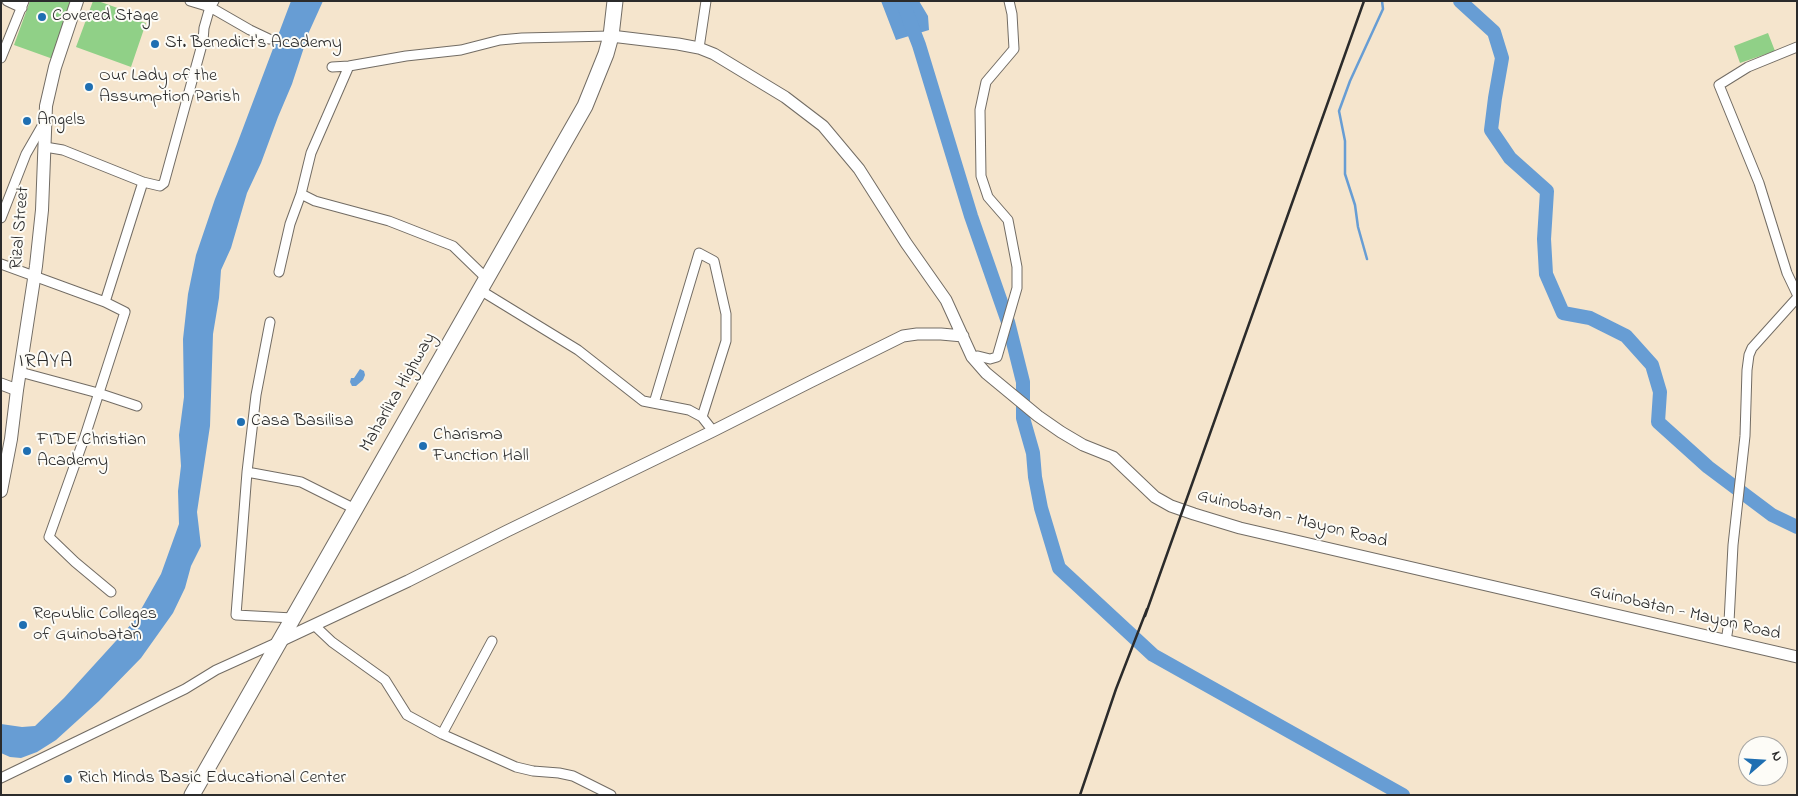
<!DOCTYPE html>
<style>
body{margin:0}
#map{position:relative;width:1798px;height:796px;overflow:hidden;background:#f5e5cd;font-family:"Indie Flower",sans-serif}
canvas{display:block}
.frame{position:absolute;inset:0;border:2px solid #2b2b2b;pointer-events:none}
.north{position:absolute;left:1738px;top:736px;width:50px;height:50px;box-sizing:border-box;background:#fdfcf7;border:1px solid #a9a8a5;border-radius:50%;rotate:71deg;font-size:14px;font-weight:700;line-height:20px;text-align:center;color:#2b2b2b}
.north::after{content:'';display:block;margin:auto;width:18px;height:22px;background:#1f6fb2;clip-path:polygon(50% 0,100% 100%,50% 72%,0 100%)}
</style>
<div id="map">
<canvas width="1798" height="796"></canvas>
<div class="frame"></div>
<div class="north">N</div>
</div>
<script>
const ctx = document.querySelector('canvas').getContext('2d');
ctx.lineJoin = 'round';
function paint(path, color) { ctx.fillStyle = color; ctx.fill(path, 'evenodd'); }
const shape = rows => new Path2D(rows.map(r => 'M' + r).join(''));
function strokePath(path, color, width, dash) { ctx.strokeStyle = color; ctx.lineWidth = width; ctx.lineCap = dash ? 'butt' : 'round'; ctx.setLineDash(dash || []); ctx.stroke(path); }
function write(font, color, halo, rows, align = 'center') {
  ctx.font = font + ' "Indie Flower",sans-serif'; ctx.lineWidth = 4; ctx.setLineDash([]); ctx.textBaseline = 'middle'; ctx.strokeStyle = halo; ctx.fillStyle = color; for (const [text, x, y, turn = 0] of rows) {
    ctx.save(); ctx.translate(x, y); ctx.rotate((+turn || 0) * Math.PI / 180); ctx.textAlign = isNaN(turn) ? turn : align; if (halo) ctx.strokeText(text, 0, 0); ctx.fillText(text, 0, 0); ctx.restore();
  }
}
paint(shape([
 [30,1,71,1,53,59,14,45],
 [93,1,98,1,126,11,124,16,146,23,131,67,76,47],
 [1768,33,1775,51,1740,63,1734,46]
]), '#90d087');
paint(shape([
 [291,1,323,1,309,32,292,84,278,117,261,163,247,193,231,248,221,270,219,298,213,334,210,426,197,512,201,546,191,566,185,588,173,613,141,658,99,701,56,740,37,752,21,758,10,757,1,753,1,724,22,727,35,726,64,698,135,620,161,574,179,524,178,491,181,466,179,435,184,397,183,339,188,294,196,255,215,199,237,144],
 [881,1,919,1,928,16,929,30,896,40],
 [360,369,364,371,365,375,363,380,356,386,352,386,350,382,351,378,354,378]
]), '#679dd4');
strokePath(shape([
 [1367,259,1358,227,1355,205,1345,174,1345,141,1339,111,1350,81,1383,9,1382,1]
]), '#679dd4', 2.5);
strokePath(shape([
 [902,1,919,45,971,216,1008,322,1023,382,1023,418,1033,453,1035,477,1041,508,1059,568,1153,655,1403,795],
 [1460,1,1494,32,1502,58,1495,98,1491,130,1510,158,1547,191,1544,239,1546,274,1563,313,1590,318,1626,336,1652,365,1660,392,1658,422,1708,467,1772,515,1797,527]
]), '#679dd4', 14);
const street = shape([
 [7,1,22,8],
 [190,1,210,7,250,30,269,39],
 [1797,47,1748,67,1719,85,1759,183,1787,273,1797,294],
 [699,48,706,1],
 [1,58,24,1],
 [332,67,349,66,406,56,461,50,500,40,522,38,611,36],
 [45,147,63,150,143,182,160,186,164,183,203,41,204,28,210,7,214,1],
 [301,194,315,201,389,221,453,246,486,278],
 [1,218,26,154,45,121],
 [1,264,105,302,125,312,85,436,49,537,75,562,111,592],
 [279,272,290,224,301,194,311,153,349,66],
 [480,290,578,350,643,401,689,410,702,417],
 [105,302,143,182],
 [270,322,256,395,247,472,236,615,293,618],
 [972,357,978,356,990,359,997,357,1017,288,1017,267,1008,220,988,197,981,176,980,110,986,82,1014,49,1012,14,1009,1],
 [20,372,98,393,137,406],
 [654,403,699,253,714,261,726,314,726,341,702,417,713,431],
 [247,472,301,482,355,509],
 [314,625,332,642,385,680,407,715,442,734,516,767,533,771,559,773,573,776,611,795],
 [1726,641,1729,622,1733,545,1745,436,1747,370,1749,355,1752,348,1797,298],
 [442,734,492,641],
 [1,778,185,689,216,670,278,642]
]);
const secondary = shape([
 [611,36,678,44,699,48,714,54,785,97,823,126,859,169,906,243,946,300,972,357,986,373,1038,416,1061,432,1083,445,1113,457,1155,497,1171,506,1194,514,1240,528,1797,657],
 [1,384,17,390],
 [280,641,408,581,507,531,713,431,810,382,903,336,917,334,941,334,963,336]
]);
const primary = shape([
 [1,491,11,439,17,390,36,266,42,210,46,106,55,67,77,1]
]);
const highway = shape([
 [192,795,585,106,606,54,611,36,615,1]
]);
strokePath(street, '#726c64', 11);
strokePath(secondary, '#726c64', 13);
strokePath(primary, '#726c64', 14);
strokePath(highway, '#726c64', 17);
strokePath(street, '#fff', 9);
strokePath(secondary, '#fff', 11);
strokePath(primary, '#fff', 12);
strokePath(highway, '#fff', 15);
strokePath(shape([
 [1145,616,1364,1],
 [1080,795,1116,689,1147,609]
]), '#2b2b2b', 2.5);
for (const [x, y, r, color] of [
 [42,17,5,"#1f6fb2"],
 [155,44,5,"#1f6fb2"],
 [89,87,5,"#1f6fb2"],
 [27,121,5,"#1f6fb2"],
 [241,422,5,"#1f6fb2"],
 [423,446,5,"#1f6fb2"],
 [27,451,5,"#1f6fb2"],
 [23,625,5,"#1f6fb2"],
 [68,779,5,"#1f6fb2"]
]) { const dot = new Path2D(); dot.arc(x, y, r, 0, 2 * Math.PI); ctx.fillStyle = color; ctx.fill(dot); strokePath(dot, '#fdfcf7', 2); }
write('18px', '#2b2b2b', '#fdfcf7', [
 ["Covered Stage",52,17],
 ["St. Benedict's Academy",165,44],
 ["Our Lady of the",99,77],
 ["Assumption Parish",99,98],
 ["Angels",37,121],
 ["Casa Basilisa",251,422],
 ["Charisma",433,436],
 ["Function Hall",433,457],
 ["FIDE Christian",37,441],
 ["Academy",37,462],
 ["Republic Colleges",33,615],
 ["of Guinobatan",33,636],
 ["Rich Minds Basic Educational Center",78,779]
], 'left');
write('18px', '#2b2b2b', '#fdfcf7', [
 ["Rizal Street",21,228,-85],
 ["Maharlika Highway",399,393,-60],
 ["Guinobatan - Mayon Road",1292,520,14],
 ["Guinobatan - Mayon Road",1685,614,13]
]);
ctx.letterSpacing = '1px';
write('20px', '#2b2b2b', '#fdfcf7', [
 ["IRAYA",46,363]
]);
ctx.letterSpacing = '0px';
</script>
